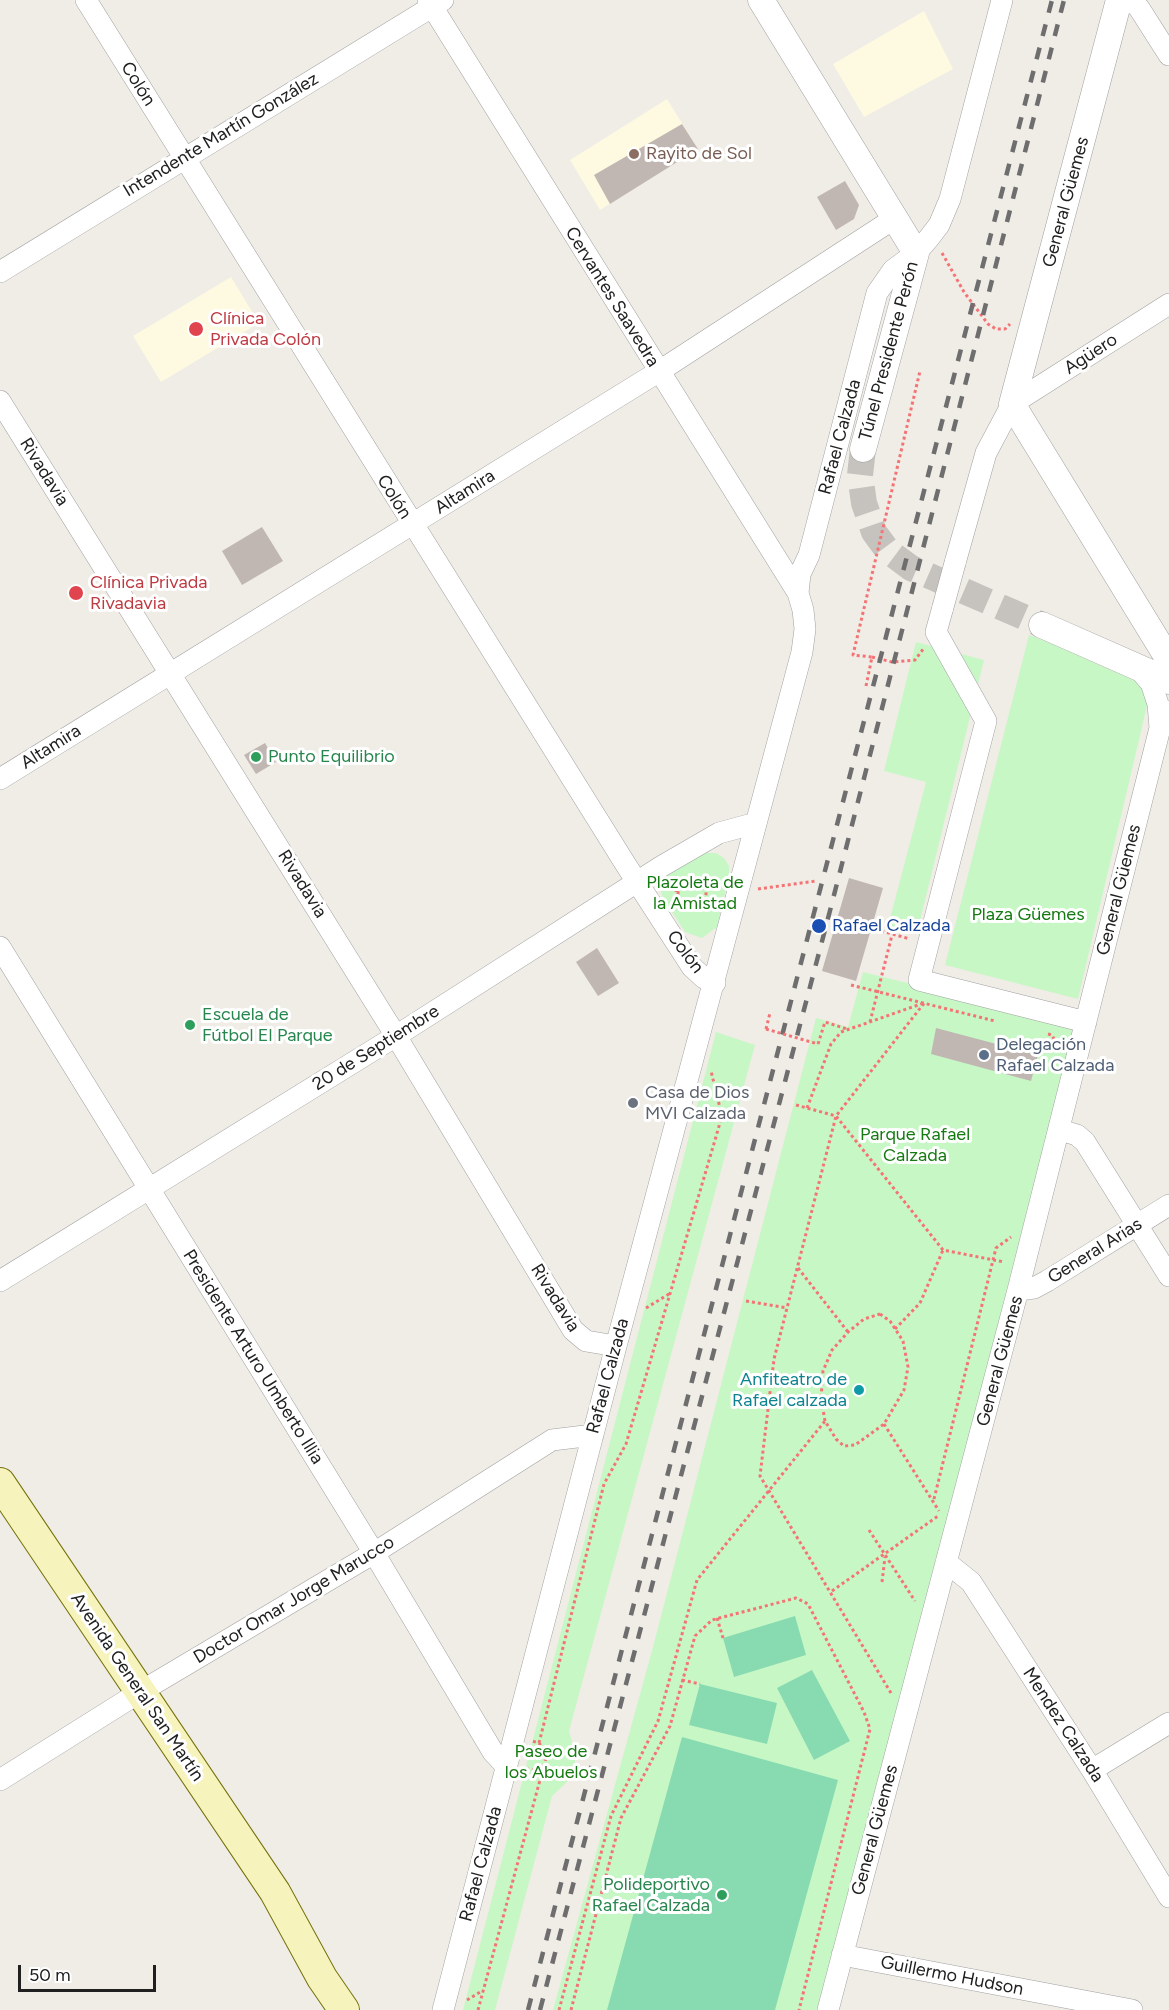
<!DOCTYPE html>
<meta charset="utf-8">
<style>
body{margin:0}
#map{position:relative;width:1169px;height:2010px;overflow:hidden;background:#f0ece6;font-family:Figtree,sans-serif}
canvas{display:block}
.scale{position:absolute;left:18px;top:1965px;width:138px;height:27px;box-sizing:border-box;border:3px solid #202020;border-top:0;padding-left:8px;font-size:18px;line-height:21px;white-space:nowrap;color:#202020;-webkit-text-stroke:4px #fff;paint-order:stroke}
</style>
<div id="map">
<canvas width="1169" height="2010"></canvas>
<div class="scale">50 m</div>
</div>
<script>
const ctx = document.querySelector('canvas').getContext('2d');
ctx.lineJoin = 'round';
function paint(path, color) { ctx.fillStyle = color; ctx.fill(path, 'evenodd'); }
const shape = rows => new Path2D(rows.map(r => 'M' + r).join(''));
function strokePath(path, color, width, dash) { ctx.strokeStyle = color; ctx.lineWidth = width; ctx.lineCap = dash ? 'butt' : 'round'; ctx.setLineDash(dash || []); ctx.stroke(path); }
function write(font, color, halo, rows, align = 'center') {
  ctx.font = font + ' Figtree,sans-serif'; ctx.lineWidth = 6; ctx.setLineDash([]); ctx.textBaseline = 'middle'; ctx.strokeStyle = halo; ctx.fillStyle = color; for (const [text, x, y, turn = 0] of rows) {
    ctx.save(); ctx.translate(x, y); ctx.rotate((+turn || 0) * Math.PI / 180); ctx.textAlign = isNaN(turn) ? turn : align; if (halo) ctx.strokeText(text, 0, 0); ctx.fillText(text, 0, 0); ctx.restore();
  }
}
paint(shape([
 [924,11,953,69,864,117,833,64],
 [667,99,698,149,600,210,570,160],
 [231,277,259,323,161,382,133,336]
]), '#fefae2');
paint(shape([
 [1029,635,1153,680,1078,999,945,965],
 [916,642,984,660,917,933,888,926,926,782,884,771],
 [703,853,716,853,724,858,729,866,729,875,717,927,702,938,685,932,663,898,660,888,666,876],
 [863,972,1060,1021,1072,1027,1075,1032,819,2010,553,2010,653,1647,816,1018,848,1027],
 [716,1032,755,1045,569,1731,575,1753,575,1766,569,1780,552,1796,495,2010,463,2010]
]), '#c8f7c6');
paint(shape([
 [795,1616,806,1655,734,1677,723,1638],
 [812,1670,850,1741,814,1760,777,1688],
 [700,1684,777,1703,767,1744,689,1725],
 [682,1737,838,1780,775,2010,607,2010]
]), '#88dbb1');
paint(shape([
 [682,124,698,149,610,204,594,175],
 [845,181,859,205,854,219,836,230,817,197],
 [262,527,283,561,242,585,222,551],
 [265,743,276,762,256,774,244,755],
 [849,878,883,888,856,981,822,971],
 [597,948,619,983,598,996,576,962],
 [936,1028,1038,1055,1031,1081,931,1054]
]), '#c0b7b3');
strokePath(shape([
 [863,449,860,475,864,503,874,532,888,551,911,568,1042,625]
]), '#c6c3be', 26, [26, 13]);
const minor = shape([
 [86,0,626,865,692,967,704,978,715,983],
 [428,0,798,593],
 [1130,0,1139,8,1169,55],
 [0,272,443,0],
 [0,401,396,1036,573,1330,586,1341,616,1346],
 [955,563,986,453,1012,404,1169,304],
 [943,607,936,632,986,721,919,980,1086,1022],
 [1138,668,1151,683,1158,704,1160,728],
 [0,779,658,372,895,218],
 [0,947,374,1553,493,1752,506,1766],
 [1060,1130,1077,1135,1085,1142,1169,1276],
 [0,1281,396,1036,662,866,719,833,756,823],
 [1018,1290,1034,1288,1047,1281,1169,1205],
 [946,1562,971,1582,1092,1770,1169,1897],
 [1092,1770,1169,1723],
 [0,1780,140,1692,374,1553,552,1440,593,1435],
 [842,1955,1132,2010],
 [443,2010,616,1346,802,652,805,629,803,610,798,593,800,574,809,555,877,293,893,270,916,253,929,238,939,225,950,199,1002,0],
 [828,2010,1018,1290,1160,728,1169,711]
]);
const tertiary = shape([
 [761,0,916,253,863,449],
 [1119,0,1012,404,1169,660],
 [1042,625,1169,681]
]);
const secondary = shape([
 [0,1483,275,1892,322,1978,344,2010]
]);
strokePath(minor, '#a1a1a1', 22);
strokePath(tertiary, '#a1a1a1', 27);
strokePath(secondary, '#73720a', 32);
strokePath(shape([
 [942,253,964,292,988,324,996,329,1005,329,1010,324],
 [872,657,892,662,915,660,924,648],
 [866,686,872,657,853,655,920,371],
 '678 894a14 14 0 1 1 28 0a14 14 0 1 1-28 0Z',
 [663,888,679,891],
 [758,889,816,881],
 [835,918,910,939],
 [851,985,995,1021],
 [870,1022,892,935],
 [766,1029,770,1013],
 [1048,1034,1052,1035,1058,1047],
 [818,1044,825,1022,847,1029],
 [796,1105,836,1116,943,1250,1004,1262],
 [807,1108,831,1044,841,1032,921,1004],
 [798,1268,848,1332],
 [746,1301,787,1308],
 [646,1308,669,1294],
 [880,1314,890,1321,903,1341,908,1367,904,1390,884,1424,855,1445,844,1446,836,1439,825,1421,821,1398,823,1371,832,1350,848,1332,864,1319,880,1314],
 [895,1329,920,1303,943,1250],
 [884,1424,939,1511],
 [934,1499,996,1248,1011,1237],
 [869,1530,915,1601],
 [882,1582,885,1557],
 [832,1591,938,1516],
 [717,1618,723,1638],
 [682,1680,700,1684],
 [891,1693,760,1476,774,1359,836,1116,925,1002],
 [539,1743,604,1484,626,1444,722,1116,711,1071],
 [526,1769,543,1771],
 [467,2000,482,1991],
 [478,2010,547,1754,539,1743,532,1741],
 [559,2010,611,1816,658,1721,697,1580,825,1421],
 [571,2010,621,1818,670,1726,695,1636,712,1620,796,1598,808,1604,864,1712,870,1729,799,2010]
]), '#f47476', 3, [3, 3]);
strokePath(minor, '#fff', 21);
strokePath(tertiary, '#fff', 26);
strokePath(secondary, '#f7f3bd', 30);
strokePath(shape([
 [528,2010,1052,0],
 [540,2010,825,930,1064,0]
]), '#6e6e6e', 4.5, [12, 12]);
const minorBridge = shape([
 [943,607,955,563]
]);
strokePath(minorBridge, '#a1a1a1', 22, []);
strokePath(shape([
 [766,1029,818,1044]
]), '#f47476', 3, [3, 3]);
strokePath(minorBridge, '#fff', 21);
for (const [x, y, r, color] of [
 [634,154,6,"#8d6e63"],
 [196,329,8,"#e0444e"],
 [76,593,8,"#e0444e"],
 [256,757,6,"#2e9e5b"],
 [819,926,8,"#1a4fb4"],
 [190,1025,6,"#2e9e5b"],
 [984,1055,6,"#5c6f8a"],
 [633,1103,6,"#6b7280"],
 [859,1390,6,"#0f9aa8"],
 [722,1895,6,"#2e9e5b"]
]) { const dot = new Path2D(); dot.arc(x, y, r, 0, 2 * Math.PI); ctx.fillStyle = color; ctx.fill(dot); strokePath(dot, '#fff', 2); }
write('18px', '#202020', '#fff', [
 ["Colón",138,84,58],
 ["Intendente Martín González",221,135,-31],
 ["General Güemes",1066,202,-75],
 ["Cervantes Saavedra",612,297,58],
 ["Túnel Presidente Perón",889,351,-75],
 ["Agüero",1091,354,-33],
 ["Rafael Calzada",840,437,-75],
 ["Rivadavia",44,472,58],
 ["Altamira",465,492,-32],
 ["Colón",394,497,58],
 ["Altamira",51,747,-32],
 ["Rivadavia",302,884,58],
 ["General Güemes",1119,890,-76],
 ["Colón",685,952,53],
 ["20 de Septiembre",376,1048,-32],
 ["General Arias",1095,1251,-32],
 ["Rivadavia",555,1298,58],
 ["Presidente Arturo Umberto Illia",253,1357,58],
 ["General Güemes",1000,1361,-75],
 ["Rafael Calzada",608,1376,-75],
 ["Doctor Omar Jorge Marucco",294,1600,-31],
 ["Avenida General San Martín",137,1687,56],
 ["Mendez Calzada",1063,1725,57],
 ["General Güemes",875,1830,-75],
 ["Rafael Calzada",481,1864,-75],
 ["Guillermo Hudson",952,1976,11]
]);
write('18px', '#785e54', '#fff', [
 ["Rayito de Sol",646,154]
], 'left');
write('18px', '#be3a42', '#fff', [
 ["Clínica",210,319],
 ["Privada Colón",210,340],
 ["Clínica Privada",90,583],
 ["Rivadavia",90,604]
], 'left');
write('18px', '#27864d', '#fff', [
 ["Punto Equilibrio",268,757],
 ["Escuela de",202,1015],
 ["Fútbol El Parque",202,1036],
 ["Polideportivo",710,1885,"right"],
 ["Rafael Calzada",710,1906,"right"]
], 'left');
write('18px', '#157a11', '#fff', [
 ["Plazoleta de",695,883],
 ["la Amistad",695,904],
 ["Plaza Güemes",1028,915],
 ["Parque Rafael",915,1135],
 ["Calzada",915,1156],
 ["Paseo de",551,1752],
 ["los Abuelos",551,1773]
]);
write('18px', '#164399', '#fff', [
 ["Rafael Calzada",832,926]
], 'left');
write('18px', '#4e5e75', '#fff', [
 ["Delegación",996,1045],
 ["Rafael Calzada",996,1066]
], 'left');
write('18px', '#5b616d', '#fff', [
 ["Casa de Dios",645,1093],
 ["MVI Calzada",645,1114]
], 'left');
write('18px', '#0d838f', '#fff', [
 ["Anfiteatro de",847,1380],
 ["Rafael calzada",847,1401]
], 'right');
</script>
